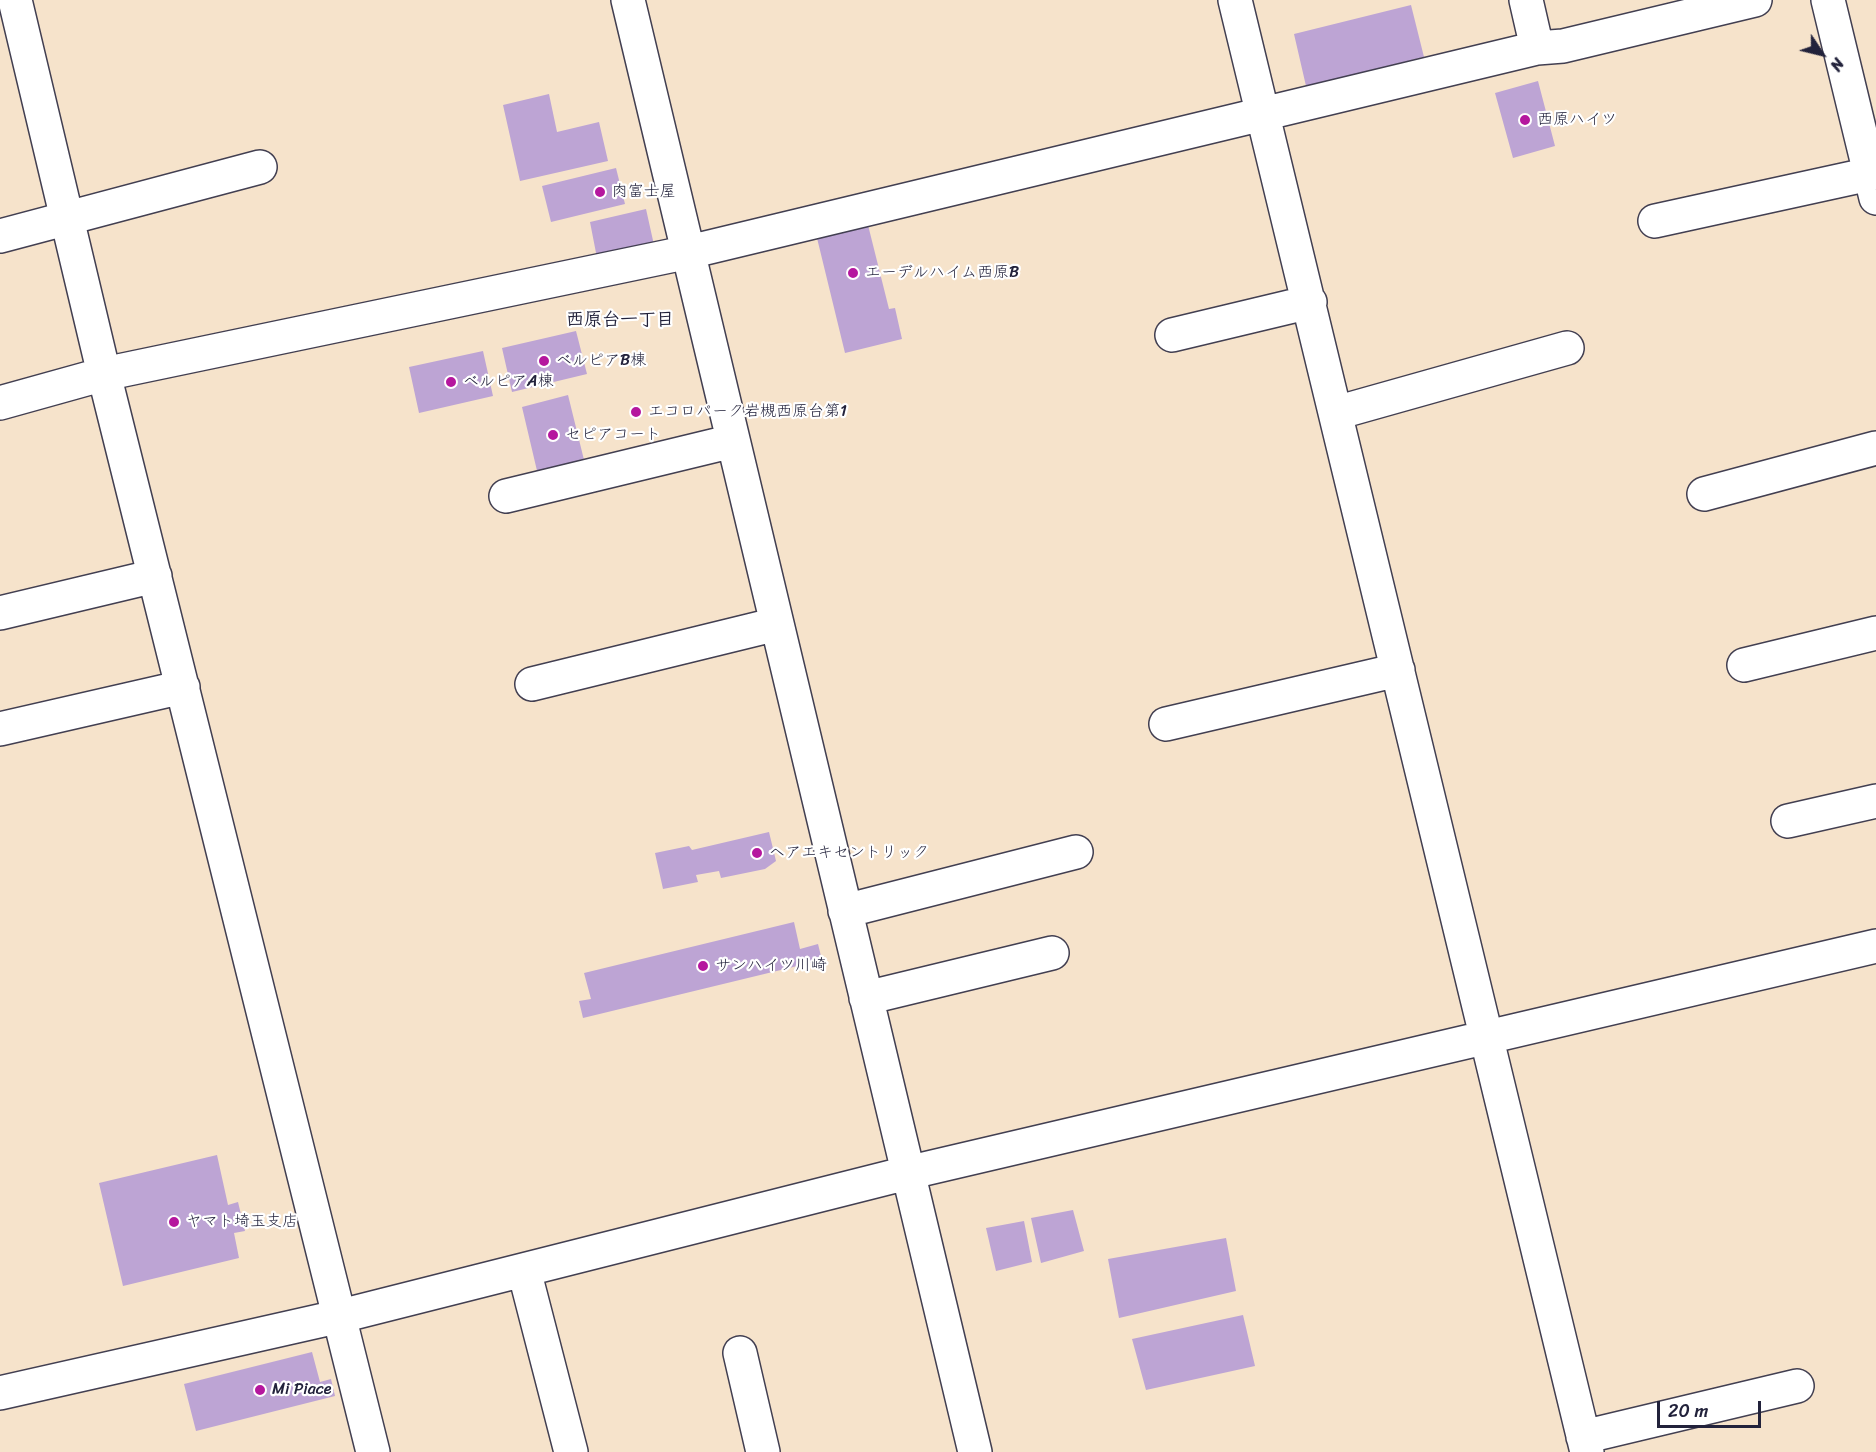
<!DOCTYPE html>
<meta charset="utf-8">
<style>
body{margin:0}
#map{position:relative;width:1876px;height:1452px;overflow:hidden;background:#f6e3cb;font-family:Sriracha,sans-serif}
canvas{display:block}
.north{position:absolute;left:1792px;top:24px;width:60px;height:60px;-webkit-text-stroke:4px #fff;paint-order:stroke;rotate:125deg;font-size:16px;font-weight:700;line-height:24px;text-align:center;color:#22223b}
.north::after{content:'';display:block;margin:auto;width:21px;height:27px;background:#22223b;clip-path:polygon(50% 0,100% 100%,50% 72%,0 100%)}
.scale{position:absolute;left:1657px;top:1401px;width:104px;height:27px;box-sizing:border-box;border:3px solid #22223b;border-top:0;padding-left:8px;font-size:18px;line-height:21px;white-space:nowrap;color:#22223b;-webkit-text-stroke:4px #fff;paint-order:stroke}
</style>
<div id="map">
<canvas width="1876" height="1452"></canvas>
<div class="north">N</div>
<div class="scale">20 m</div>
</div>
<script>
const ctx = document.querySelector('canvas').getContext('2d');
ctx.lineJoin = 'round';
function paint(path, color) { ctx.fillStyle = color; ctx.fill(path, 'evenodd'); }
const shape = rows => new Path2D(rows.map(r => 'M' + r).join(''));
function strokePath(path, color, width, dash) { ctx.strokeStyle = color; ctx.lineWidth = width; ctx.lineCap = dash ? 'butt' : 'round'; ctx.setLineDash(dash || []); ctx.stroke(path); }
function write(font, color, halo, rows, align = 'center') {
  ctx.font = font + ' Sriracha,"Klee One",sans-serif'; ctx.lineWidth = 4.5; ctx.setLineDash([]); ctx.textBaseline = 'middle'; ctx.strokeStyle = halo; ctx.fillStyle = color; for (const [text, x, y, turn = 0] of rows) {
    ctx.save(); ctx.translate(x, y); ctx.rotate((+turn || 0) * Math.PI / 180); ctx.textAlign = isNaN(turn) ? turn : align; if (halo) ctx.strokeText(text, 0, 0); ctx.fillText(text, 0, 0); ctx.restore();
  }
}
paint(shape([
 [1411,5,1424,57,1306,86,1294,34],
 [1538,81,1555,146,1513,158,1495,93],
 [549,94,557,132,599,122,608,161,520,181,503,105],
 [616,168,625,204,551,222,542,186],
 [646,209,654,245,597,258,590,222],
 [868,225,889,309,895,308,902,339,845,353,817,238],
 [576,331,587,374,512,392,502,348],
 [483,351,493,396,419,413,409,367],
 [568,395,585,464,538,475,522,407],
 [769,832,776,861,765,869,721,878,719,871,696,875,698,882,663,889,655,853,689,846,692,850],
 [794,922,800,949,818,944,822,960,583,1018,579,1001,591,999,584,973],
 [217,1155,228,1205,238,1202,245,1231,234,1233,239,1258,123,1286,99,1183],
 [1073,1210,1084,1251,1041,1263,1031,1218],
 [1024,1221,1032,1262,996,1271,986,1228],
 [1226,1238,1236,1291,1119,1318,1108,1259],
 [1243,1315,1255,1366,1146,1390,1132,1339],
 [312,1352,320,1382,331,1379,335,1396,196,1431,184,1384]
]), '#bda4d4');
const minor = shape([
 [15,0,104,374,373,1452],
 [628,0,975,1452],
 [1235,0,1587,1452],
 [1526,0,1537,48],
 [1828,0,1876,198],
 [1655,221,1870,174],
 [0,236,260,167],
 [1172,335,1310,302],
 [0,403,104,374,689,252,1537,48,1563,46,1755,0],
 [1336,413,1567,348],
 [1704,494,1876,448],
 [506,496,733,441],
 [0,613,155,576],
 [1744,665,1876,633],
 [532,684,777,624],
 [1166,724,1398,670],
 [0,729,183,687],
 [1788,821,1876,801],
 [845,911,1076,852],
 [866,998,1052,953],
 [524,1270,571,1452],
 [740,1353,763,1452],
 [0,1393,341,1316,907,1173,1876,946],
 [1583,1437,1797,1386]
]);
strokePath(minor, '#423f51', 36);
strokePath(minor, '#fff', 33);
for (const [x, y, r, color] of [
 [1525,120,6,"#b5179e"],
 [600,192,6,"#b5179e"],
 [853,273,6,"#b5179e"],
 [544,361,6,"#b5179e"],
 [451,382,6,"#b5179e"],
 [636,412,6,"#b5179e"],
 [553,435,6,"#b5179e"],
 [757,853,6,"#b5179e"],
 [703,966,6,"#b5179e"],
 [174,1222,6,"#b5179e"],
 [260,1390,6,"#b5179e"]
]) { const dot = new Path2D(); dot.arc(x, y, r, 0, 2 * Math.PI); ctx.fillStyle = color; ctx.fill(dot); strokePath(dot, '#fff', 2); }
write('16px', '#22223b', '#fff', [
 ["西原ハイツ",1537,120],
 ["肉富士屋",612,192],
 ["エーデルハイム西原B",865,273],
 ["ベルピアB棟",556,361],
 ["ベルピアA棟",463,382],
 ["エコロパーク岩槻西原台第1",648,412],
 ["セピアコート",565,435],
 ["ヘアエキセントリック",769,853],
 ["サンハイツ川崎",715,966],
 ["ヤマト埼玉支店",186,1222],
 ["Mi Piace",272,1390]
], 'left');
write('bold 18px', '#22223b', '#fff', [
 ["西原台一丁目",620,320]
]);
</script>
